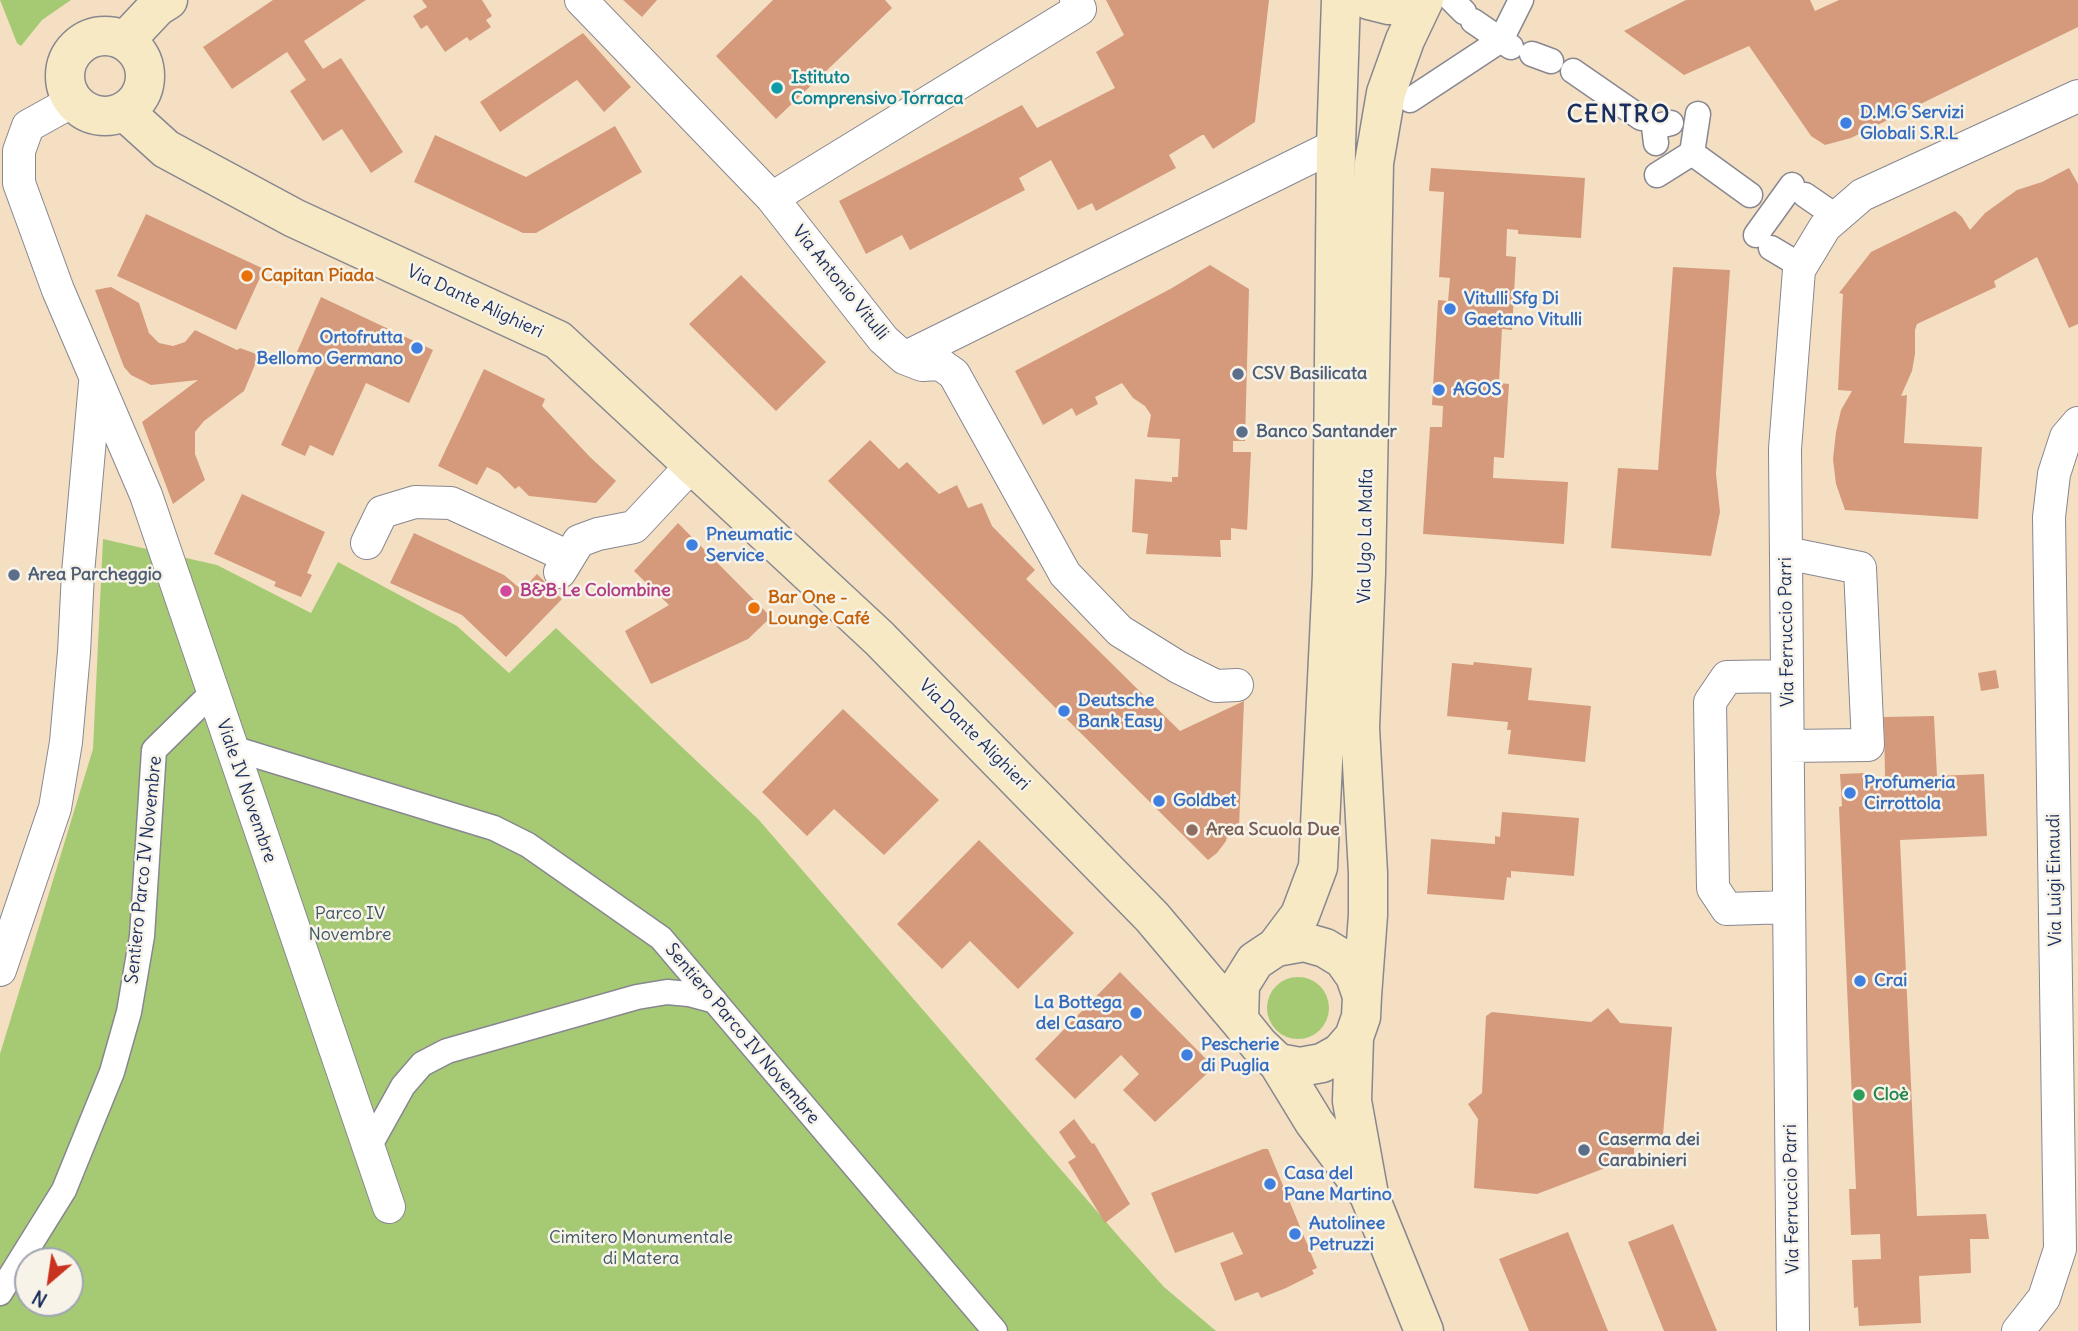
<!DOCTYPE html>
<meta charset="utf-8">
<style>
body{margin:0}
#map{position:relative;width:2078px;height:1331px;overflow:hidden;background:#f4dfc3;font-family:Delius,sans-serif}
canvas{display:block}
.north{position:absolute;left:14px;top:1247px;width:70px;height:70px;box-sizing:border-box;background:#f7f3e8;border:2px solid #9fa5b1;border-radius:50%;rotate:209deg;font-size:19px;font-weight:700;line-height:28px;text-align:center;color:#1b2f5e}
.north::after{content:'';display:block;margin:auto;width:24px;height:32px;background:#c8321e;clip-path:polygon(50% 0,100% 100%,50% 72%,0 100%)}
</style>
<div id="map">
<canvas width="2078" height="1331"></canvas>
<div class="north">N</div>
</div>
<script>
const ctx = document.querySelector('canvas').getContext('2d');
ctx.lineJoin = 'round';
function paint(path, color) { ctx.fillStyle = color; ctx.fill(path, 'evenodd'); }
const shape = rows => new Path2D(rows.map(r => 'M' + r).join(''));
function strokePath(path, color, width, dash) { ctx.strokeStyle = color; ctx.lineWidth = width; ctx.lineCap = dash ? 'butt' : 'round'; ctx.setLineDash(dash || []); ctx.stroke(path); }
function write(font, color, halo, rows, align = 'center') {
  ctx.font = font + ' Delius,sans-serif'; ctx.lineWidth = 5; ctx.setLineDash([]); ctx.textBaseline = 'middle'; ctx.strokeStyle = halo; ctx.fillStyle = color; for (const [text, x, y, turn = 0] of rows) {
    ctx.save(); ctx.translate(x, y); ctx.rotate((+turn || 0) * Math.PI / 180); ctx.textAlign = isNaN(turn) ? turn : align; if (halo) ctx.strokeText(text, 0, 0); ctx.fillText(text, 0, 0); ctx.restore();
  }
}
paint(shape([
 [0,0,71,0,42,20,21,46,17,43],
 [103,539,217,565,311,613,338,562,457,626,509,673,556,628,759,820,1120,1238,1164,1287,1216,1331,0,1331,0,1054,93,749],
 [28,1261,70,1261,70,1303,28,1303],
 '1267 1008a31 31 0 1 1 62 0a31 31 0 1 1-62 0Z'
]), '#a6ca74');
paint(shape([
 [273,0,366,0,304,41,323,69,341,58,403,152,371,173,342,129,323,141,290,91,306,80,287,52,232,89,203,47],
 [422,0,482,0,492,16,486,20,491,27,470,41,467,37,445,52,427,25,421,29,413,16,427,7],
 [623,0,657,0,642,17],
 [773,0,885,0,892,8,776,119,716,56],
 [1106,0,1269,0,1255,122,1213,149,1204,135,1202,135,1169,155,1176,168,1096,211,1092,203,1078,210,1051,160,1019,178,1025,190,910,250,902,235,866,254,839,201,1022,105,1037,128,1115,88,1096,52,1124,35],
 [1686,0,1810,0,1815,11,1839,0,2078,0,2078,27,1851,138,1825,145,1811,136,1749,46,1684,75,1624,31],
 [583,33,631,87,604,112,577,80,500,132,480,102],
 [615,126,642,172,536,233,523,233,414,182,435,135,526,177],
 [1431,168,1585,178,1581,238,1518,234,1518,230,1507,229,1506,256,1516,257,1512,330,1502,329,1499,383,1509,384,1504,458,1494,457,1493,478,1568,482,1564,544,1423,534,1430,427,1442,427,1443,406,1432,405,1438,300,1448,301,1450,278,1439,277,1444,192,1429,191],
 [2069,168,2078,184,2078,324,2069,328,2037,257,1994,281,1996,287,1917,324,1915,330,1915,354,1912,371,1901,396,1907,395,1904,443,1982,447,1978,519,1845,510,1836,484,1833,459,1836,432,1841,410,1852,391,1838,390,1843,294,1839,293,1871,252,1955,211,1962,217,1970,230,1985,213,2017,190,2042,182],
 [146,214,264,269,236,330,117,276],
 [1210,265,1249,289,1245,441,1233,441,1233,452,1251,452,1247,530,1231,528,1231,540,1220,540,1221,557,1146,554,1148,534,1132,532,1135,479,1172,482,1172,477,1178,477,1180,439,1147,437,1151,415,1145,406,1133,398,1122,383,1095,397,1098,404,1076,416,1072,408,1043,425,1015,371,1172,288],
 [1673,267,1730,270,1716,474,1720,512,1711,556,1611,548,1618,468,1658,470],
 [741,275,826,362,776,411,689,324],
 [111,287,139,303,149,333,159,343,173,346,185,342,195,330,237,350,240,348,259,355,244,391,204,421,195,432,195,454,205,480,173,504,142,422,198,380,151,385,131,375,124,367,95,290],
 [321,297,433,350,409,403,366,383,333,456,310,445,305,456,281,445,319,361,297,352],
 [484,369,545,399,542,406,590,457,616,481,596,503,529,496,519,486,515,489,499,473,487,467,477,485,438,466],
 [870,440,899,469,907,462,939,494,957,485,968,508,982,503,992,526,1035,570,1026,579,1180,731,1244,701,1239,828,1229,827,1226,841,1217,853,1208,860,828,481],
 [242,494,325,532,307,573,312,575,301,597,274,586,276,582,214,554],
 [678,523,771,617,748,639,651,684,625,631,669,605,634,571],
 [414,533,504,575,522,590,537,574,562,599,506,657,462,615,390,583],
 [1474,662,1532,668,1528,700,1591,706,1585,762,1508,754,1511,730,1507,730,1508,722,1447,716,1452,663,1473,665],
 [1996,670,1999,688,1981,691,1978,673],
 [843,709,939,800,884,855,834,809,807,836,762,792],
 [1934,716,1937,776,1984,774,1987,836,1900,840,1917,1216,1986,1214,1989,1239,1970,1239,1971,1273,1919,1276,1921,1323,1859,1326,1858,1307,1854,1308,1852,1260,1881,1259,1880,1234,1851,1235,1849,1189,1856,1189,1839,807,1842,806,1840,774,1866,773,1866,779,1885,778,1884,717],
 [1502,812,1579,818,1574,876,1511,871,1511,878,1507,877,1504,900,1427,894,1431,839,1495,844,1495,836,1500,837],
 [979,840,1074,933,1018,989,970,941,942,969,897,924],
 [1120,972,1214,1067,1155,1122,1123,1090,1139,1074,1121,1055,1075,1099,1035,1059],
 [1608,1008,1620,1023,1672,1027,1662,1147,1634,1145,1634,1157,1537,1194,1474,1188,1478,1119,1468,1104,1482,1093,1486,1016,1492,1012,1591,1022],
 [1074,1119,1092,1144,1094,1143,1130,1204,1105,1223,1068,1162,1076,1157,1059,1132],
 [1263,1149,1268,1149,1317,1268,1312,1270,1314,1274,1286,1288,1261,1298,1258,1292,1235,1301,1220,1263,1243,1254,1233,1232,1175,1253,1151,1193],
 [1673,1224,1717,1331,1664,1331,1628,1242],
 [1568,1232,1608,1331,1529,1331,1499,1259]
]), '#d59a7c');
const pedestrian = shape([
 [1452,0,1464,12],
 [1473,21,1511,47],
 [1532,54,1551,61],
 [1573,71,1641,118],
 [1410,100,1501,40,1521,0],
 [1656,143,1654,127,1671,123],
 [1692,153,1750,195],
 [1657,175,1692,153,1698,114],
 [1805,195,1837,217],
 [1756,235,1792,185],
 [1771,248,1801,266],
 [232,748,494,828,528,845,661,938,995,1331],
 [369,1147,403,1086,422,1064,447,1051,637,997,667,992,689,994,715,1001],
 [0,1293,64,1190,112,1072,129,1012,142,936,154,750,213,692]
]);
const minor = shape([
 [581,0,772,198,883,339,904,358,922,365,940,364,954,374,1065,574,1120,631,1178,667,1216,686,1237,685],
 [73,101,28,126,19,151,19,183,58,290,146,495,389,1207],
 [772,198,1080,9,1076,0],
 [904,358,1336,145],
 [367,543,382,512,415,502,451,503,569,557],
 [1786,553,1860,568,1868,745,1788,746],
 [560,572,579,541,598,534,634,527,691,466],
 [1787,676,1727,677,1710,702,1713,888,1727,909,1789,907],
 [0,970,55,808,66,742,74,652,78,573,95,383],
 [1793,1331,1785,449,1799,270,1825,227,1862,195,2078,96],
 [2018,1331,2044,1298,2060,1249,2049,517,2054,474,2066,437,2078,423]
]);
const secondary = shape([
 [1369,0,1389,5,1408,4,1417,0],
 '65 76a40 40 0 1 1 80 0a40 40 0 1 1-80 0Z',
 [125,41,157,7,168,0],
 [124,111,166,149,294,218,558,340,879,638,1152,917,1239,1020],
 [1304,942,1325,948,1343,959,1355,976,1362,996,1361,1017,1354,1037,1340,1053,1322,1063,1300,1067,1278,1063,1259,1045,1239,1020,1240,985,1255,961,1276,947,1304,942],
 [1276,947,1300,915,1318,867,1332,575,1336,145,1341,0],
 [1362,996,1368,915,1368,873,1360,728,1366,573,1374,163,1386,93,1405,40,1424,0],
 [1354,1037,1352,1101,1369,1195,1424,1331],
 [1278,1063,1314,1122,1363,1188]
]);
strokePath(pedestrian, '#888790', 27);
strokePath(minor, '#888790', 34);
strokePath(secondary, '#888790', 41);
strokePath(pedestrian, '#fff', 24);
strokePath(minor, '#fff', 32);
strokePath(secondary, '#f6e9c3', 38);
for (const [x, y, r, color] of [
 [777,88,7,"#0f9aa8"],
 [1846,123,7,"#3f7fe0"],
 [247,276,7,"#e8710a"],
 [1450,309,7,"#3f7fe0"],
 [417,348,7,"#3f7fe0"],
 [1238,374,7,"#5c6f8a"],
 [1439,390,7,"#3f7fe0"],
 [1242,432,7,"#5c6f8a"],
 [692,545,7,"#3f7fe0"],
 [14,575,7,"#5c6f8a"],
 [506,591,7,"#d1479c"],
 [754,608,7,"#e8710a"],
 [1064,711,7,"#3f7fe0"],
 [1850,793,7,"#3f7fe0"],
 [1159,801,7,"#3f7fe0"],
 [1192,830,7,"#8d6e63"],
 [1860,981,7,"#3f7fe0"],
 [1136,1013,7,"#3f7fe0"],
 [1187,1055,7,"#3f7fe0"],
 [1859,1095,7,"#2e9e5b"],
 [1584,1150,7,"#5c6f8a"],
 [1270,1184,7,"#3f7fe0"],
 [1295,1234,7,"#3f7fe0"]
]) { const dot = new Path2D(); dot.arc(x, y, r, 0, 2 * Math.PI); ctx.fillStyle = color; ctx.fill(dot); strokePath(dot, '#f7f3e8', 2.5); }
write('bold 18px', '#0d838f', '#f7f3e8', [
 ["Istituto",791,78],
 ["Comprensivo Torraca",791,99]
], 'left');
write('bold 18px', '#366cbe', '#f7f3e8', [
 ["D.M.G Servizi",1860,113],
 ["Globali S.R.L",1860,134],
 ["Vitulli Sfg Di",1464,299],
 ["Gaetano Vitulli",1464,320],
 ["Ortofrutta",403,338,"right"],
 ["Bellomo Germano",403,359,"right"],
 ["AGOS",1453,390],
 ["Pneumatic",706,535],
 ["Service",706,556],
 ["Deutsche",1078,701],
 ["Bank Easy",1078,722],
 ["Profumeria",1864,783],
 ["Cirrottola",1864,804],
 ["Goldbet",1173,801],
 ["Crai",1874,981],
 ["La Bottega",1122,1003,"right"],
 ["del Casaro",1122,1024,"right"],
 ["Pescherie",1201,1045],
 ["di Puglia",1201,1066],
 ["Casa del",1284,1174],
 ["Pane Martino",1284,1195],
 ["Autolinee",1309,1224],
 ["Petruzzi",1309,1245]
], 'left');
write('bold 18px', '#c56008', '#f7f3e8', [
 ["Capitan Piada",261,276],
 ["Bar One -",768,598],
 ["Lounge Café",768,619]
], 'left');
write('18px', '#1b2f5e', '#f7f3e8', [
 ["Via Antonio Vitulli",840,283,51],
 ["Via Dante Alighieri",475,302,25],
 ["Via Ugo La Malfa",1366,536,-89],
 ["Via Ferruccio Parri",1787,632,-91],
 ["Via Dante Alighieri",974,735,45],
 ["Viale IV Novembre",246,791,71],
 ["Sentiero Parco IV Novembre",144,870,-84],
 ["Via Luigi Einaudi",2055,880,-91],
 ["Sentiero Parco IV Novembre",742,1034,50],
 ["Via Ferruccio Parri",1792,1199,-91]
]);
write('bold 18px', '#4e5e75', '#f7f3e8', [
 ["CSV Basilicata",1252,374],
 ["Banco Santander",1256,432],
 ["Area Parcheggio",28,575],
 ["Caserma dei",1598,1140],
 ["Carabinieri",1598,1161]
], 'left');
write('bold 18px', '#b23c85', '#f7f3e8', [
 ["B&B Le Colombine",520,591]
], 'left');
write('bold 18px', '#785e54', '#f7f3e8', [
 ["Area Scuola Due",1206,830]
], 'left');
write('18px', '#3e5664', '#f7f3e8', [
 ["Parco IV",350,914],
 ["Novembre",350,935],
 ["Cimitero Monumentale",641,1238],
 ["di Matera",641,1259]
]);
write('bold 18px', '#27864d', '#f7f3e8', [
 ["Cloè",1873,1095]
], 'left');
ctx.letterSpacing = '2px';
write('bold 24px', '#1b2f5e', '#f7f3e8', [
 ["CENTRO",1619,115]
]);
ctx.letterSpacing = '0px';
</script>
